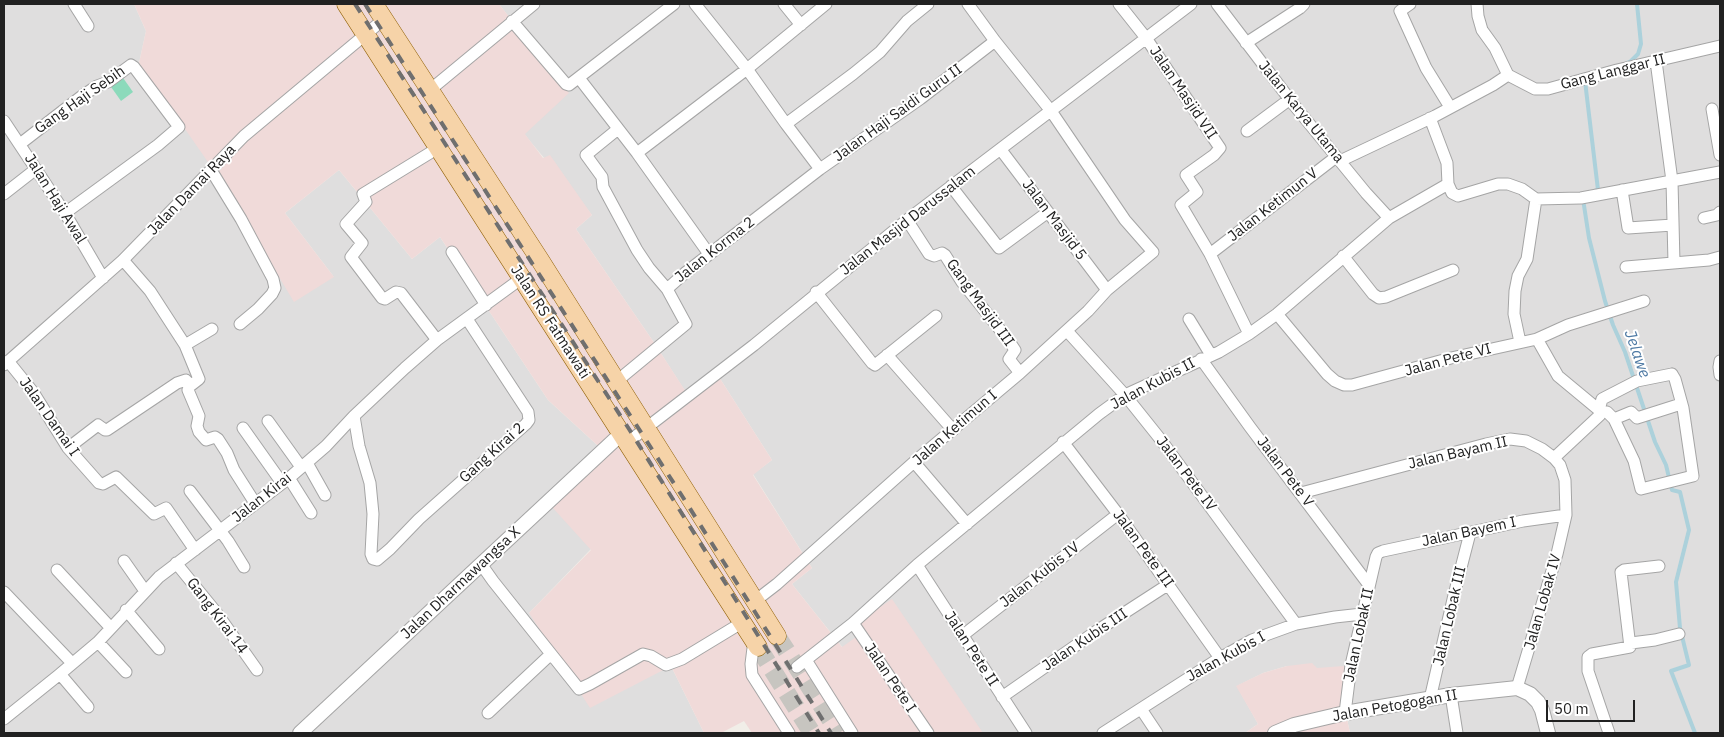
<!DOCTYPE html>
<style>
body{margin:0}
#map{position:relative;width:1724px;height:737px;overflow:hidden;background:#f1eee8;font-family:"IBM Plex Sans",sans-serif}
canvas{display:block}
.frame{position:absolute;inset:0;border:5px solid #212121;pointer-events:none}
.scale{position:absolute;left:1546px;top:700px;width:89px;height:22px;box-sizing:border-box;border:2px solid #212121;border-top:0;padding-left:6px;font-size:15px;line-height:18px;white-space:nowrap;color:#212121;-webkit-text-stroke:4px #fff;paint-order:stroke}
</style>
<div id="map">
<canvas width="1724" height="737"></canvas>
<div class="frame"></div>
<div class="scale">50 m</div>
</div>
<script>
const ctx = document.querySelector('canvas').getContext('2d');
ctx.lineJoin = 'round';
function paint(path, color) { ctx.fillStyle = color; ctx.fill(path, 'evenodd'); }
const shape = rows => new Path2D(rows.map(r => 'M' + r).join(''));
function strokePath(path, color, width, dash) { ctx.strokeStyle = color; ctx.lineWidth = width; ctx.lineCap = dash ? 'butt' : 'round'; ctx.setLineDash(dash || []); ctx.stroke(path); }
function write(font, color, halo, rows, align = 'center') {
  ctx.font = font + ' "IBM Plex Sans",sans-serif'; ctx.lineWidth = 4; ctx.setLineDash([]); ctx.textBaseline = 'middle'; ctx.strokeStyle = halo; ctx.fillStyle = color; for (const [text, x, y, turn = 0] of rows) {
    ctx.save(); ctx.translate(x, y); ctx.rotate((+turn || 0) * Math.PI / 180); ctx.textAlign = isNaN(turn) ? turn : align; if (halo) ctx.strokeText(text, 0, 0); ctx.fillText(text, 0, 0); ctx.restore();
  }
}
paint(shape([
 [4,4,134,4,146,31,139,63,334,277,285,213,339,170,412,259,440,237,548,400,608,455,591,549,529,613,671,666,704,733,4,733],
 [499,4,1720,4,1720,733,1350,733,1347,719,1317,668,1287,666,1263,673,1237,686,1258,724,1245,733,924,733,859,635,843,648,792,584,812,568,753,474,772,460,719,377,690,399,655,344,576,229,592,215,524,134,512,21]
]), '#dfdede');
paint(shape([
 [134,4,499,4,569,93,525,134,543,158,550,155,592,215,576,229,655,344,690,398,719,377,772,460,753,475,812,568,792,584,842,647,859,635,924,733,752,733,744,721,721,733,704,733,671,666,590,708,529,613,591,550,552,507,608,455,548,400,440,237,412,259,339,170,285,213,334,277,294,302,224,185,139,63,146,31],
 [892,599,983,733,934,733,858,622],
 [1312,663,1317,668,1344,666,1347,719,1350,733,1245,733,1258,724,1236,686,1263,673,1287,666]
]), '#f0dad9');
paint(shape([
 [121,75,133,92,121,101,109,84]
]), '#8cdabb');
strokePath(shape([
 [1627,63,1631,61,1638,54,1641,44,1637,4],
 [1585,81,1598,190,1594,191],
 [1583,199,1589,238,1605,301,1613,325,1625,352,1655,442,1666,465,1672,490,1680,492,1689,530,1676,582,1680,628,1689,665,1671,671,1695,733]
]), '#acd1db', 4);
strokePath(shape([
 [777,636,839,733],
 [758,647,812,733]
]), '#c7c5c0', 18, [18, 9]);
const minor = shape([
 [74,4,88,26],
 [695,4,747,69,786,124,820,169],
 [784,4,801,25],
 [1119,4,1146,38,1220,148,1214,155,1186,175,1197,192,1181,205,1210,254,1249,334],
 [1217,4,1294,105,1366,193,1389,218],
 [1410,4,1400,11,1426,68,1450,107],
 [1477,4,1478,16,1482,30,1495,48,1508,75],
 [512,21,566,84,569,85,674,4],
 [1246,43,1300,8,1304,4],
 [1656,61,1672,181,1674,263],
 [1508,75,1535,89,1548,89,1617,70,1720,46],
 [579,78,637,153,709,254],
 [430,90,534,4],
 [1712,109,1720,155],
 [4,121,65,213,103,278],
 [786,124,853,74,880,52,907,21,928,4],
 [618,129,586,155,602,177,603,187,637,250,649,268,667,289],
 [1247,131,1290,99],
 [20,144,82,96,97,86,108,82,131,65,134,67,179,127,158,145,65,213],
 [1001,150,1107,290],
 [637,153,747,69,826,4],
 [1340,161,1435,116,1493,85,1508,75],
 [211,170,241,219,273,279,275,288,272,294,258,309,240,324],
 [1448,184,1452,193,1458,196,1498,184,1508,184,1522,189,1536,199,1581,198,1720,172],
 [951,186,999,248,1048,212],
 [1622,190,1628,228,1673,225],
 [4,194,36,169],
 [1704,218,1717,215,1720,212],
 [907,220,929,254,934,256,942,253,945,255,962,282,1009,341,1015,350,1009,359,1020,373],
 [452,252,486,305],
 [1210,254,1336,157],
 [1343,256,1373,294,1379,298,1386,297,1453,270],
 [123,260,150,291,185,345,199,379,190,386,188,390,199,416,197,426,199,432,206,440,215,437,218,439,227,453,234,470,255,503],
 [1626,267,1709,260,1720,257],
 [816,292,872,363,875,365,936,316],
 [1277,314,1327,374,1335,381,1344,385,1352,385,1451,358,1537,339,1568,325,1644,301],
 [1189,319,1211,355],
 [1067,331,1125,395,1161,440,1296,624],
 [1537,339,1558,376,1599,410,1600,415,1554,458],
 [437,340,401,293,396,292,385,299,382,298,351,257,362,243,346,224,366,202,363,194,438,148],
 [1520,342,1514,314,1515,291,1518,276,1527,259,1536,199],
 [185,345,212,329],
 [887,355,953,430],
 [1201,359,1250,427,1369,585],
 [8,361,33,392,68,448,99,483,103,484,116,477,154,514,166,508,195,550],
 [1720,361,1719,367,1720,375],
 [4,365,123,260,244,136,384,19],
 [1672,374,1675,379,1683,408,1693,476,1641,489,1634,461,1614,419,1607,412,1599,410,1602,399,1637,381,1672,374],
 [617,381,686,324,667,289,685,273,820,169,920,99,995,41],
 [354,416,359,446,370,483,373,514,371,554,373,559,377,560,390,549,419,519,526,424,529,420,528,412,467,319],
 [1614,419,1631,412,1637,418,1681,404],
 [268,421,301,467],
 [243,428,282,483],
 [628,442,754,345,907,220,1191,4],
 [1063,442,1118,514,1220,658],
 [68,448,98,425,105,430,107,430,177,383,186,380,190,386],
 [914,462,967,524],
 [307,463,325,495],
 [289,478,311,513],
 [190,491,228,541,244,567],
 [1301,493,1486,444,1510,439,1526,441,1542,449,1554,458,1560,465,1565,480,1566,515,1557,554,1517,688],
 [124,561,145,591],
 [176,563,216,612,257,670],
 [481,564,493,581,579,689,590,684,643,654,651,656,666,665,682,659,743,622],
 [917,565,1026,733],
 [57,570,110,627],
 [4,592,72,663],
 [755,601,777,584,914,462,1020,373,1088,311,1107,290,1153,252,1125,220,1051,111,995,41,968,4],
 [126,610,159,649],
 [853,623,928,733],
 [962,636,1118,514],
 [754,640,751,664,752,675,789,733],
 [98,642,126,672],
 [1631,643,1655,640,1679,634],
 [806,660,852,733],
 [797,667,853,623,917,565,1099,414,1125,395,1219,352,1249,334,1277,314,1389,218,1448,184,1447,163,1430,118],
 [60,674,88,707],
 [1451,695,1457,733],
 [1002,697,1098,630,1169,584],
 [1430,699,1454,595,1470,533],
 [1141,709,1157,733],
 [488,713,551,654],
 [1345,713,1351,665,1376,557,1378,553,1383,551,1523,521,1566,515],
 [4,719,60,674,98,642,159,577,289,478,326,446,354,416,405,368,437,340,522,278],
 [1103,733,1220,658,1252,640,1296,624,1335,617,1362,614],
 [1609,733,1588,671,1588,657,1592,654,1630,647,1621,572,1624,570,1659,566]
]);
const tertiary = shape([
 [300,733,622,433],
 [1275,733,1294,725,1345,713,1451,695,1517,688,1530,694,1538,702,1542,710,1548,733]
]);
const primary = shape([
 [346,4,758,647],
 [374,4,540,260,777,636]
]);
strokePath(minor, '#a5a5a5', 13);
strokePath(tertiary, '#a5a5a5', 16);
strokePath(primary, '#94640a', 19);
strokePath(minor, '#fff', 11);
strokePath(tertiary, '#fff', 14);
strokePath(primary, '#f6d3a8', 18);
strokePath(shape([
 [355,4,629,429,819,733],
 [365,4,684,499,831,733]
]), '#6f6f6f', 4, [10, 10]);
write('15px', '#212121', '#fff', [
 ["Gang Langgar II",1613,72,-14],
 ["Jalan Masjid VII",1183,93,56],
 ["Gang Haji Sebih",80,100,-35],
 ["Jalan Karya Utama",1301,112,51],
 ["Jalan Haji Saidi Guru II",898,113,-36],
 ["Jalan Damai Raya",192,190,-46],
 ["Jalan Haji Awal",55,199,58],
 ["Jalan Ketimun V",1273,205,-38],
 ["Jalan Masjid 5",1054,220,53],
 ["Jalan Masjid Darussalam",908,221,-38],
 ["Jalan Korma 2",715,250,-38],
 ["Gang Masjid III",980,303,54],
 ["Jalan RS Fatmawati",550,322,57],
 ["Jalan Pete VI",1448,360,-15],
 ["Jalan Kubis II",1153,384,-28],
 ["Jalan Damai I",49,417,55],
 ["Jalan Ketimun I",955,428,-41],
 ["Gang Kirai 2",492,453,-42],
 ["Jalan Bayam II",1458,453,-13],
 ["Jalan Pete V",1285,472,53],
 ["Jalan Pete IV",1186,474,53],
 ["Jalan Kirai",262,498,-38],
 ["Jalan Bayem I",1469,532,-12],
 ["Jalan Pete III",1143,549,54],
 ["Jalan Kubis IV",1040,575,-38],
 ["Jalan Dharmawangsa X",461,583,-43],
 ["Jalan Lobak IV",1543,602,-74],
 ["Gang Kirai 14",217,616,53],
 ["Jalan Lobak III",1450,616,-77],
 ["Jalan Lobak II",1359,635,-78],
 ["Jalan Kubis III",1085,640,-34],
 ["Jalan Pete II",971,649,57],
 ["Jalan Kubis I",1226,657,-29],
 ["Jalan Pete I",890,678,56],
 ["Jalan Petogogan II",1395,706,-10]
]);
write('italic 16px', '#4f7aa4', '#fff', [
 ["Jelawe",1637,354,71]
]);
</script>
